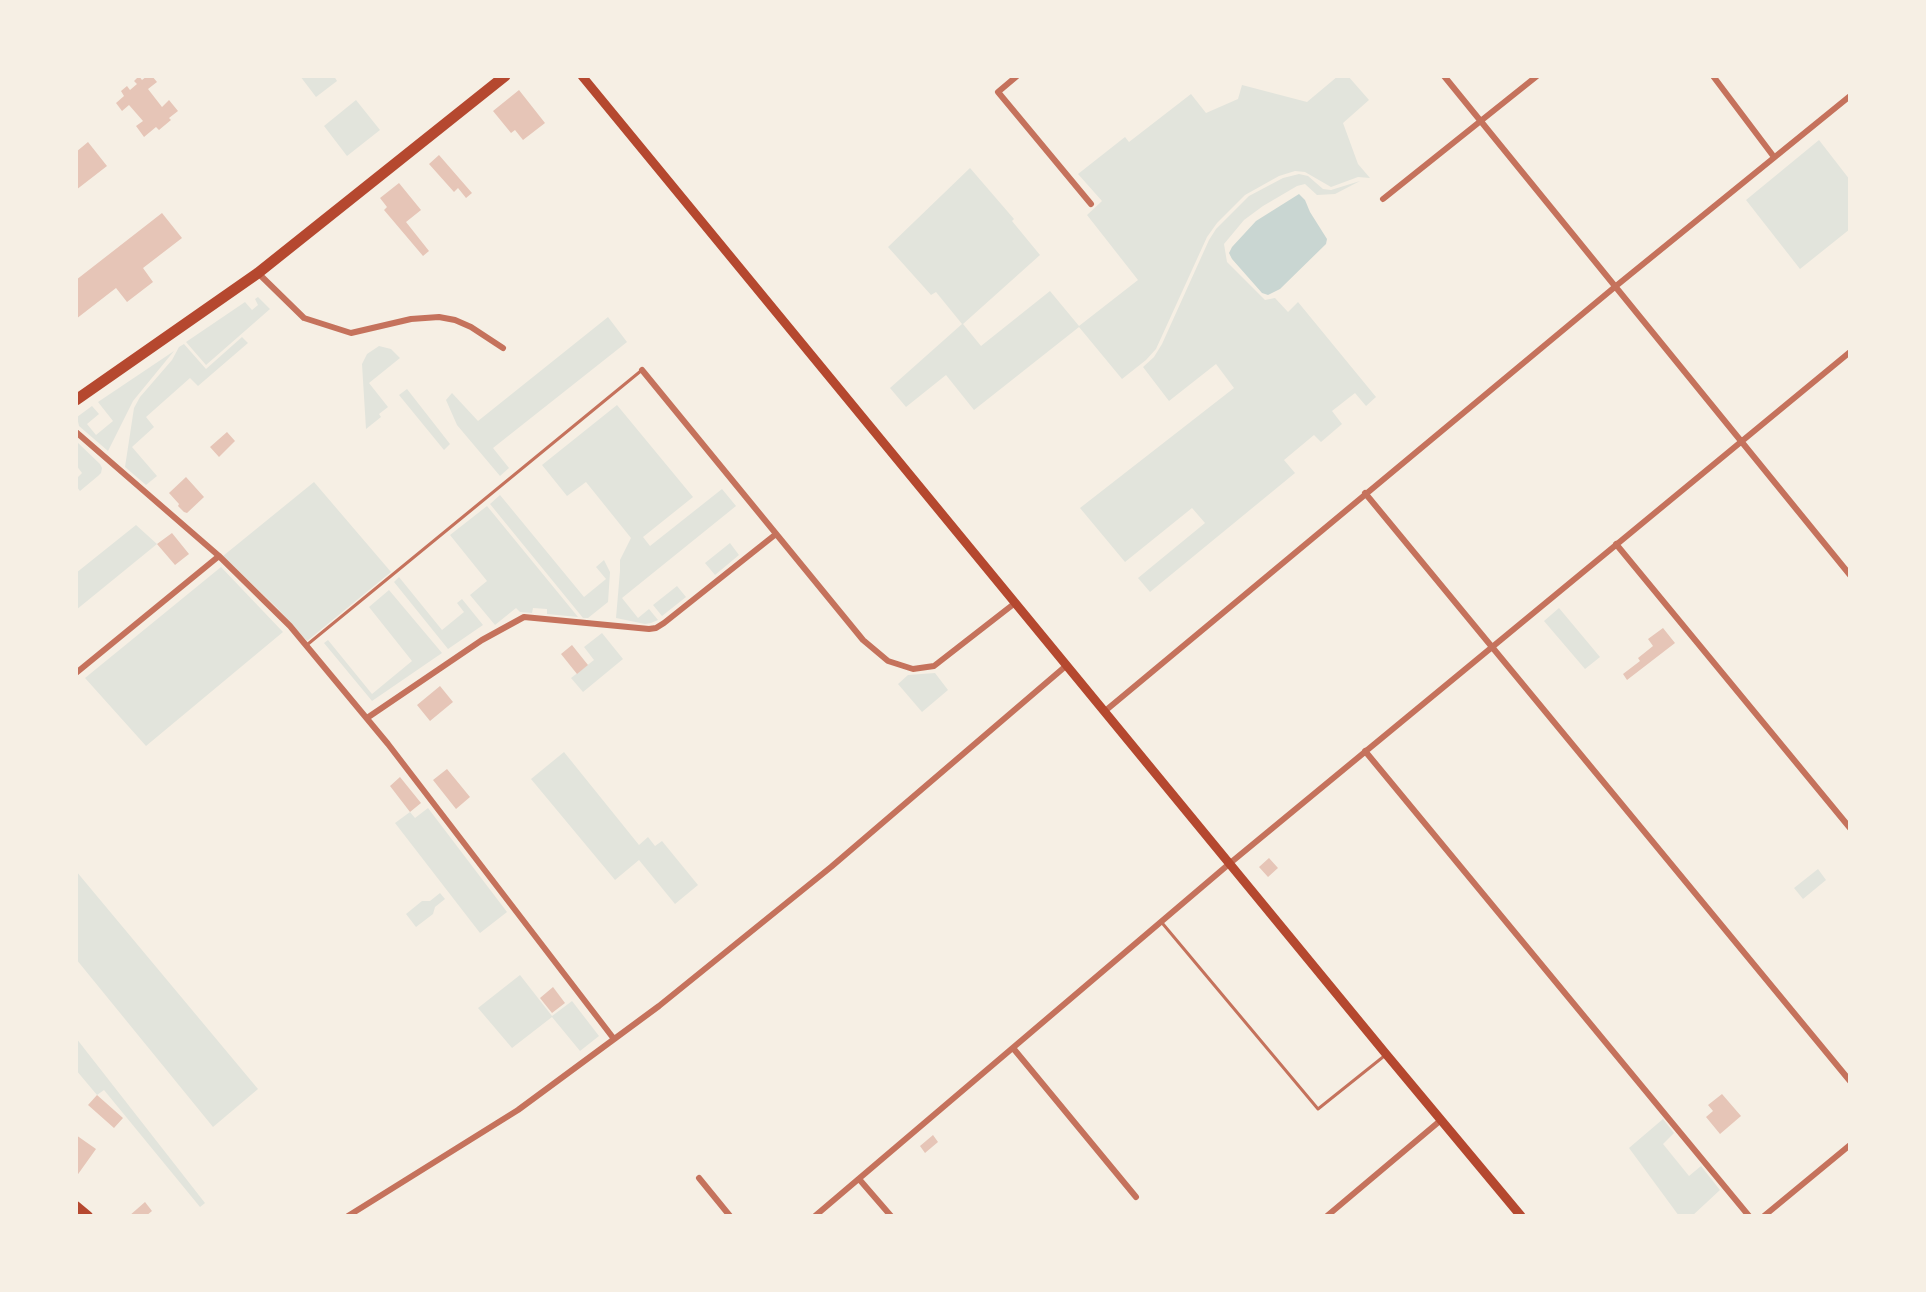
<!DOCTYPE html>
<style>
body{margin:0}
#map{position:relative;width:1926px;height:1292px;overflow:hidden;background:#f6efe4;font-family:"Noto Sans",sans-serif}
canvas{display:block}
.frame{position:absolute;inset:0;border:78px solid #f6efe4;pointer-events:none}
</style>
<div id="map">
<canvas width="1926" height="1292"></canvas>
<div class="frame"></div>
</div>
<script>
const ctx = document.querySelector('canvas').getContext('2d');
ctx.lineJoin = 'round';
function paint(path, color) { ctx.fillStyle = color; ctx.fill(path, 'evenodd'); }
const shape = rows => new Path2D(rows.map(r => 'M' + r).join(''));
function strokePath(path, color, width, dash) { ctx.strokeStyle = color; ctx.lineWidth = width; ctx.lineCap = dash ? 'butt' : 'round'; ctx.setLineDash(dash || []); ctx.stroke(path); }
paint(shape([
 [300,76,334,76,337,81,316,97],
 [1338,76,1348,76,1369,100,1343,123,1358,164,1370,178,1358,177,1331,187,1305,172,1295,171,1279,176,1245,195,1217,223,1207,237,1156,349,1146,360,1122,379,1079,327,974,410,946,375,906,407,890,388,962,324,936,292,931,295,888,247,970,168,1014,219,1012,221,1040,255,963,324,981,346,1050,291,1079,326,1138,280,1087,215,1102,201,1078,174,1125,137,1129,142,1191,94,1206,113,1238,99,1242,85,1307,102],
 [356,100,380,130,347,156,324,126],
 [1819,140,1850,180,1850,229,1800,269,1746,200],
 [1299,174,1308,176,1323,189,1331,190,1360,181,1335,194,1317,195,1305,184,1297,186,1263,206,1244,220,1224,244,1227,262,1265,300,1275,298,1288,312,1298,302,1376,397,1366,406,1355,393,1332,411,1342,424,1321,442,1314,435,1284,460,1295,473,1150,592,1138,578,1205,523,1192,508,1125,562,1080,508,1234,388,1216,364,1169,401,1143,367,1154,357,1162,344,1209,240,1216,229,1249,196,1283,178],
 [258,297,270,309,206,365,186,342,245,302,252,310,258,305,255,299],
 [608,317,627,342,493,448,509,468,500,476,457,425,446,400,452,393,478,421],
 [242,337,248,343,198,386,190,378,146,417,154,427,132,447,157,476,146,485,125,467,134,408,140,397,172,360,179,347,184,344,206,369],
 [379,346,391,349,400,358,369,383,388,407,379,414,381,417,366,429,362,364,367,354],
 [174,351,133,401,108,451,79,426,77,417,92,406,99,414,87,424,96,435,113,421,98,402],
 [407,389,450,444,444,450,399,395],
 [617,405,693,497,643,537,650,546,722,489,736,506,622,598,638,618,649,609,658,620,651,623,645,624,616,618,620,571,620,560,631,538,586,482,567,496,542,465],
 [76,441,100,464,102,468,101,473,98,476,80,491,76,486,76,479,82,473,76,465],
 [314,482,391,572,307,641,277,608,223,556],
 [500,495,584,597,606,579,596,567,604,560,610,572,608,602,588,618,583,618,490,504],
 [487,506,578,617,547,614,547,609,533,608,532,613,520,612,516,608,495,625,470,595,487,581,450,535],
 [136,525,157,544,76,610,76,573],
 [730,543,739,555,715,575,705,563],
 [221,567,283,632,146,746,85,678],
 [399,577,442,630,464,612,457,603,462,599,483,625,448,649,394,582],
 [677,586,686,597,662,616,653,605],
 [389,590,442,653,372,701,324,643,328,640,372,694,412,661,369,607],
 [1559,608,1600,657,1585,669,1544,621],
 [602,633,623,659,583,692,571,678,594,660,584,647],
 [935,673,948,690,922,712,898,684,908,675],
 [564,752,639,845,648,837,655,846,662,841,698,885,675,904,639,860,615,880,531,779],
 [428,808,507,912,480,933,395,823,410,812,415,818],
 [1818,869,1826,880,1803,899,1794,888],
 [76,871,258,1089,213,1127,76,959],
 [440,893,445,899,435,907,433,914,416,927,406,914,422,901,430,901],
 [520,975,552,1016,572,1001,599,1036,580,1051,552,1017,512,1048,478,1008],
 [76,1038,205,1203,200,1207,104,1090,97,1095,76,1070],
 [1663,1119,1674,1133,1663,1144,1689,1176,1701,1166,1720,1190,1692,1216,1679,1216,1629,1148]
]), '#e2e4dc');
paint(shape([
 [1299,194,1305,200,1310,212,1327,239,1326,244,1280,289,1268,295,1262,293,1232,259,1229,253,1232,247,1256,221]
]), '#c9d6d2');
paint(shape([
 [139,76,142,80,147,76,152,76,157,82,148,89,162,107,169,100,178,111,169,118,171,120,159,130,156,127,144,137,136,126,143,121,129,105,122,111,116,103,124,96,121,91,127,86,130,90,137,84,134,81],
 [519,90,545,123,523,140,515,130,511,133,493,111],
 [88,142,107,166,76,190,76,152],
 [439,155,472,193,466,198,458,188,454,192,429,164],
 [399,183,421,210,406,222,429,251,423,256,384,210,387,207,380,198],
 [162,213,182,238,143,268,153,282,127,302,116,288,76,319,76,280],
 [227,432,235,441,219,457,210,447],
 [186,477,204,497,187,513,184,512,178,506,179,504,169,493],
 [172,533,189,554,175,565,157,544],
 [1663,628,1675,643,1627,680,1623,674,1640,661,1638,658,1653,646,1648,639],
 [572,645,588,665,577,674,561,654],
 [440,686,453,702,430,721,417,705],
 [447,769,470,797,456,809,433,780],
 [400,777,421,803,410,812,390,786],
 [1269,858,1278,868,1268,877,1259,867],
 [553,987,565,1003,552,1013,540,998],
 [1722,1094,1741,1116,1720,1134,1706,1117,1713,1111,1708,1105],
 [97,1095,123,1118,114,1128,88,1105],
 [76,1135,96,1149,76,1177],
 [933,1135,938,1142,925,1153,920,1146],
 [145,1202,152,1211,146,1216,129,1216]
]), '#e6c5b7');
strokePath(shape([
 [308,644,642,370],
 [1163,924,1318,1109,1383,1057]
]), '#c5725c', 3);
strokePath(shape([
 [1017,76,998,92,1091,204],
 [1444,76,1850,575],
 [1713,76,1774,157],
 [1383,199,1537,76],
 [258,273,304,318,351,333,411,319,439,317,455,320,471,327,503,348],
 [642,370,863,640,888,661,913,669,934,666,1015,603],
 [76,432,219,556,290,626,388,744,614,1039],
 [1365,493,1850,1081],
 [1616,544,1850,828],
 [76,673,219,556],
 [1105,711,1616,286,1850,96],
 [367,718,482,640,524,617,649,629,656,628,664,623,776,534],
 [1365,751,1749,1216],
 [1013,1048,1136,1197],
 [699,1178,730,1216],
 [859,1179,891,1216],
 [348,1216,518,1110,659,1006,831,867,1067,665],
 [815,1216,1229,864,1850,352],
 [1327,1216,1441,1120],
 [1764,1216,1850,1145]
]), '#c5725c', 6);
strokePath(shape([
 [582,76,1386,1054,1521,1216]
]), '#b5482f', 9);
strokePath(shape([
 [76,1206,88,1216]
]), '#b5482f', 10);
strokePath(shape([
 [76,400,258,273,505,76]
]), '#b5482f', 11);
</script>
